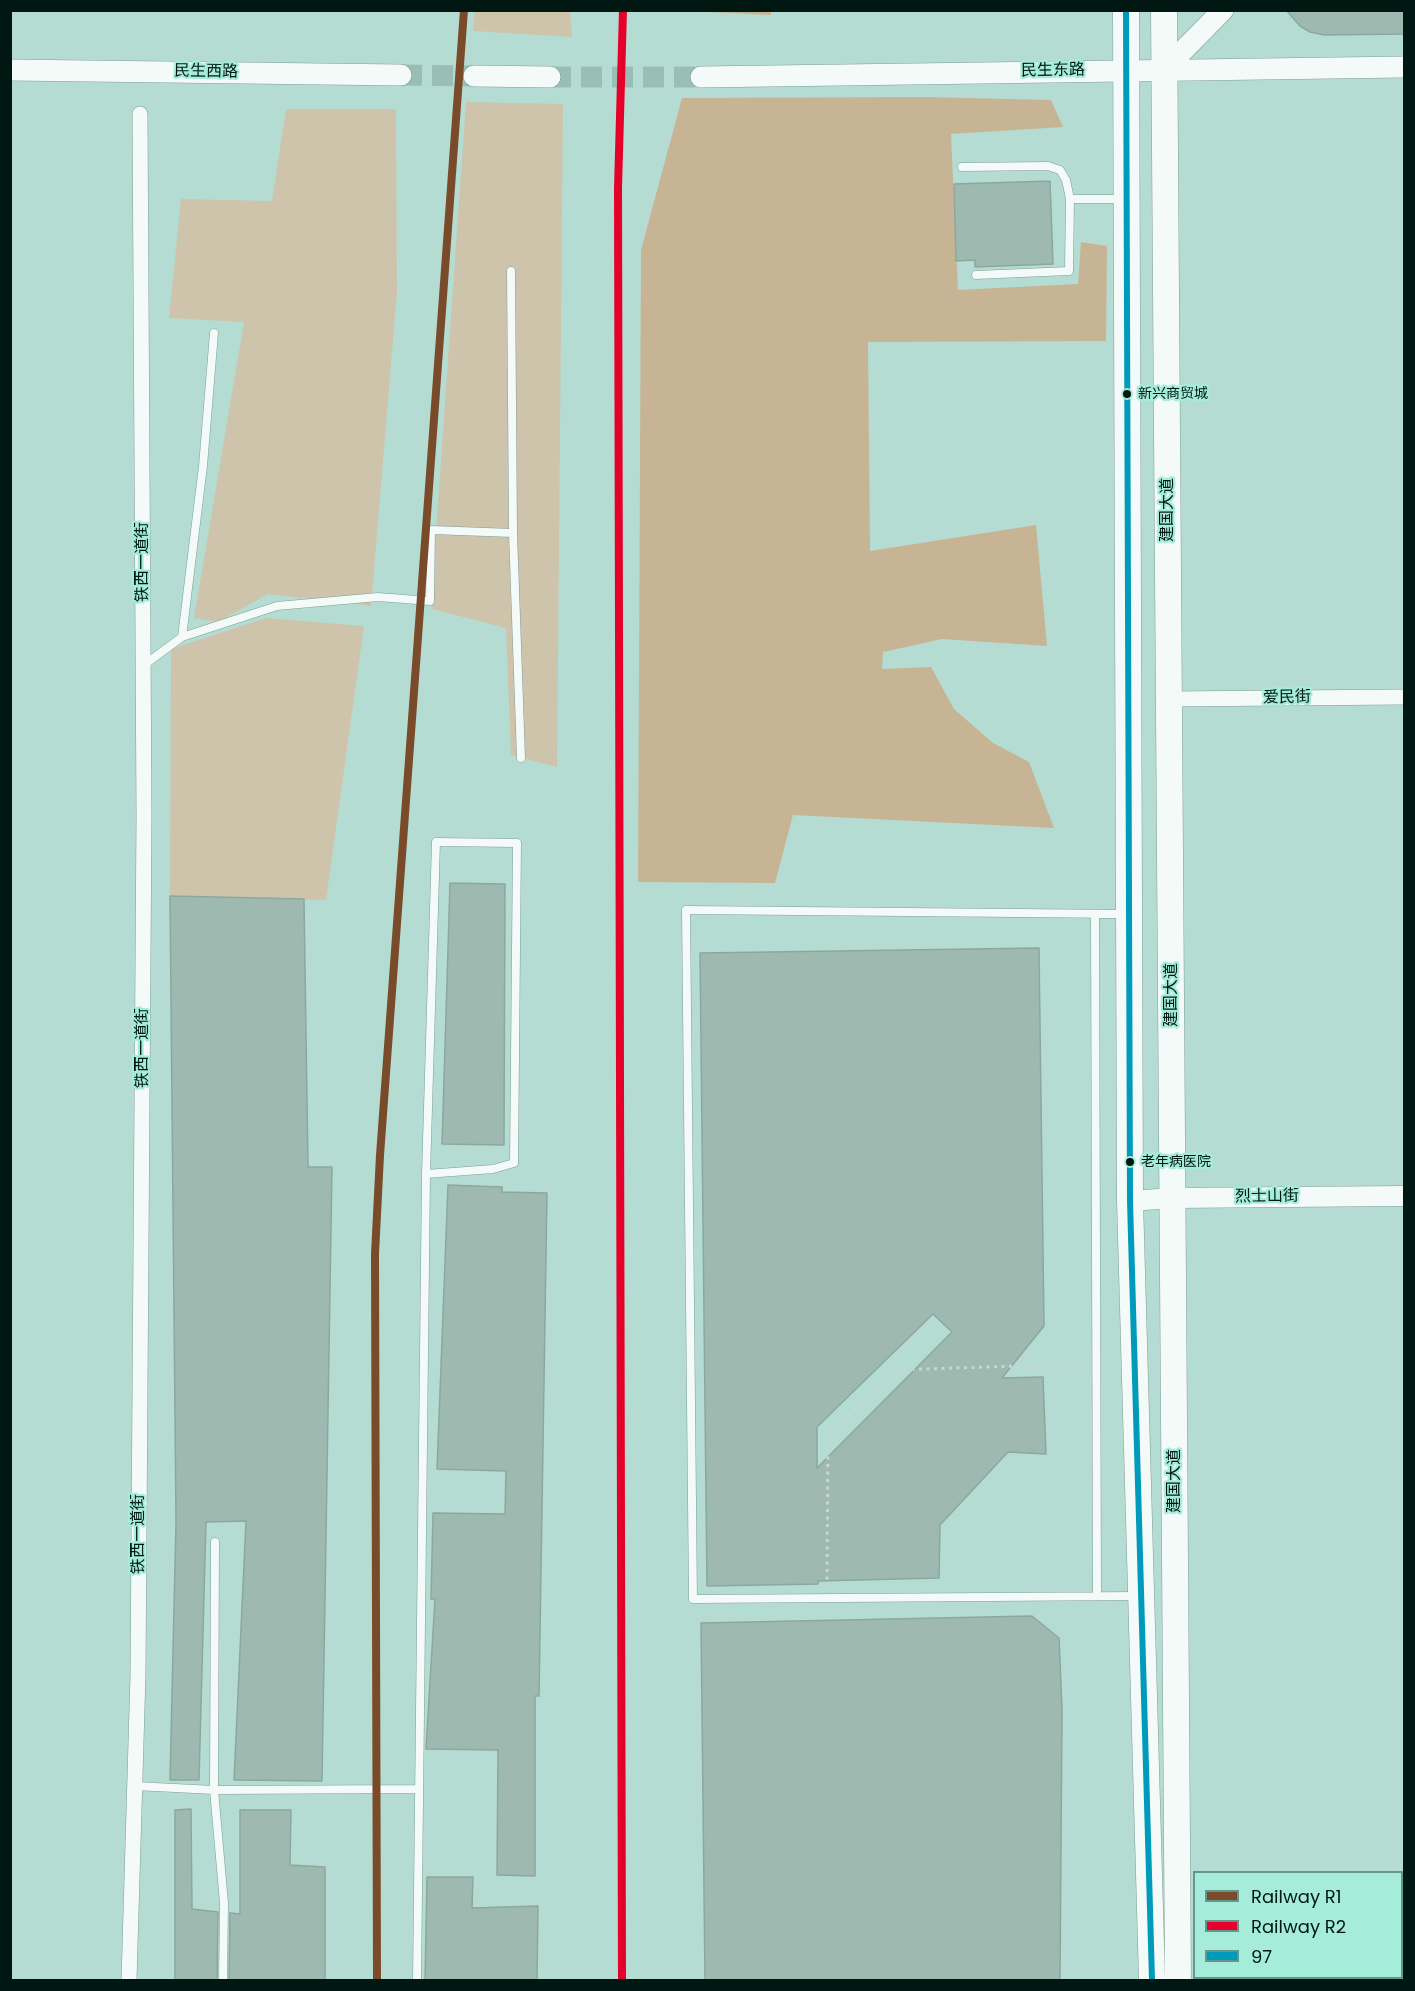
<!DOCTYPE html>
<meta charset="utf-8">
<style>
body{margin:0}
#map{position:relative;width:1415px;height:1991px;overflow:hidden;background:#b5dcd2;font-family:Poppins,sans-serif}
canvas{display:block}
.frame{position:absolute;inset:0;border:12px solid #001712;pointer-events:none}
.legend{position:absolute;left:1193px;top:1871px;width:210px;height:108px;box-sizing:border-box;background:#a5ecda;border:2px solid #63978a;margin:0;padding:8px 10px;list-style:none;font-size:18px;color:#001712}
.legend li{display:flex;align-items:center;gap:12px;height:30px}
.legend b{width:30px;border:2px solid #63978a}
</style>
<div id="map">
<canvas width="1415" height="1991"></canvas>
<div class="frame"></div>
<ul class="legend">
<li><b style="height:8px;background:#7a4b2a"></b>Railway R1</li>
<li><b style="height:8px;background:#e4002b"></b>Railway R2</li>
<li><b style="height:8px;background:#009abb"></b>97</li>
</ul>
</div>
<script>
const ctx = document.querySelector('canvas').getContext('2d');
ctx.lineJoin = 'round';
function paint(path, color) { ctx.fillStyle = color; ctx.fill(path, 'evenodd'); }
const shape = rows => new Path2D(rows.map(r => 'M' + r).join(''));
function strokePath(path, color, width, dash) { ctx.strokeStyle = color; ctx.lineWidth = width; ctx.lineCap = dash ? 'butt' : 'round'; ctx.setLineDash(dash || []); ctx.stroke(path); }
function write(font, color, halo, rows, align = 'center') {
  ctx.font = font + ' Poppins,"Noto Sans SC",sans-serif'; ctx.lineWidth = 4.5; ctx.setLineDash([]); ctx.textBaseline = 'middle'; ctx.strokeStyle = halo; ctx.fillStyle = color; for (const [text, x, y, turn = 0] of rows) {
    ctx.save(); ctx.translate(x, y); ctx.rotate((+turn || 0) * Math.PI / 180); ctx.textAlign = isNaN(turn) ? turn : align; if (halo) ctx.strokeText(text, 0, 0); ctx.fillText(text, 0, 0); ctx.restore();
  }
}
paint(shape([
 [474,11,570,11,572,37,473,31],
 [466,102,563,104,557,767,511,755,506,628,432,609,436,531],
 [286,109,396,109,397,292,371,606,268,594,218,622,194,618,244,322,169,318,181,199,272,201],
 [266,618,364,626,326,900,170,896,171,649]
]), '#cec4ac');
paint(shape([
 [707,10,771,11,771,15,707,12],
 [926,97,1051,100,1063,127,951,134,958,290,1078,284,1081,242,1107,246,1106,341,868,342,870,551,1036,525,1047,646,942,639,883,652,882,669,931,667,954,709,993,743,1029,762,1054,828,793,815,775,883,638,882,641,250,682,98]
]), '#c7b494');
const building = shape([
 [1286,10,1404,10,1404,34,1324,35,1310,32,1300,26,1286,10],
 [1050,181,1053,264,975,267,975,260,956,261,954,184,1050,181],
 [450,883,505,884,504,1145,442,1144,450,883],
 [170,896,304,899,308,1167,332,1167,322,1781,234,1780,246,1521,206,1522,199,1780,170,1780,176,1522,170,896],
 [1039,948,1044,1326,1002,1378,1043,1377,1046,1454,1008,1452,940,1525,939,1578,818,1581,818,1584,707,1586,700,953,1039,948],
 [933,1314,952,1332,817,1468,817,1427,933,1314],
 [448,1185,502,1187,502,1192,547,1193,539,1696,535,1696,535,1876,497,1875,498,1750,426,1749,435,1599,431,1599,433,1513,505,1514,506,1471,437,1469,448,1185],
 [1032,1616,1059,1638,1062,1709,1060,1980,705,1980,701,1623,1032,1616],
 [191,1809,192,1909,218,1912,217,1980,175,1980,175,1810,191,1809],
 [240,1810,291,1810,290,1865,325,1867,325,1980,229,1980,230,1913,240,1914,240,1810],
 [427,1877,473,1877,472,1908,538,1906,537,1980,425,1980,427,1877]
]);
paint(building, '#9eb9af');
strokePath(building, '#8ca89d', 1.5);
strokePath(shape([
 [401,75,474,76],
 [550,77,701,77]
]), '#9abeb5', 21, [21, 10]);
const service = shape([
 [962,167,1048,166,1060,170,1066,180,1070,199,1069,271,976,275],
 [1070,199,1124,199],
 [511,271,513,533,521,758],
 [182,637,277,606,378,597,430,601,431,530,513,533],
 [144,665,182,637,203,466,214,333],
 [1095,914,1097,1596],
 [1126,914,686,910,693,1599,1137,1596],
 [215,1542,214,1790,224,1903,223,1980],
 [135,1786,214,1790,418,1789],
 [417,1980,426,1174,436,842,517,843,514,1163,493,1169,426,1174]
]);
const minor = shape([
 [1169,699,1404,697],
 [129,1980,138,1674,144,815,140,114]
]);
const tertiary = shape([
 [1130,1201,1173,1198,1404,1196]
]);
const secondary = shape([
 [10,70,401,75],
 [1164,70,1223,10],
 [474,76,550,77],
 [701,77,1404,67]
]);
const trunk = shape([
 [1126,10,1130,1201,1152,1980],
 [1164,10,1178,1980]
]);
strokePath(service, '#7f9d96', 9);
strokePath(minor, '#7f9d96', 16);
strokePath(tertiary, '#7f9d96', 21);
strokePath(secondary, '#7f9d96', 22);
strokePath(trunk, '#7f9d96', 27);
strokePath(shape([
 [827,1587,828,1437,891,1370,1083,1364]
]), '#c9d5d2', 3, [3, 4.5]);
strokePath(service, '#f4faf8', 8);
strokePath(minor, '#f4faf8', 15);
strokePath(tertiary, '#f4faf8', 20);
strokePath(secondary, '#f4faf8', 21);
strokePath(trunk, '#f4faf8', 26);
strokePath(shape([
 [1126,10,1130,1201,1152,1980]
]), '#009abb', 6);
strokePath(shape([
 [377,1980,375,1254,380,1155,464,10]
]), '#7a4b2a', 8);
strokePath(shape([
 [622,1980,618,188,623,10]
]), '#e4002b', 8);
for (const [x, y, r, color] of [
 [1127,394,5,"#001712"],
 [1130,1162,5,"#001712"]
]) { const dot = new Path2D(); dot.arc(x, y, r, 0, 2 * Math.PI); ctx.fillStyle = color; ctx.fill(dot); strokePath(dot, '#a5ecda', 2); }
write('14px', '#001712', '#a5ecda', [
 ["新兴商贸城",1138,394],
 ["老年病医院",1141,1162]
], 'left');
write('16px', '#001712', '#a5ecda', [
 ["民生东路",1053,71,-1],
 ["民生西路",206,72,1],
 ["建国大道",1168,510,-90],
 ["铁西一道街",143,562,-90],
 ["爱民街",1287,698,-1],
 ["建国大道",1172,995,-90],
 ["铁西一道街",143,1048,-90],
 ["烈士山街",1267,1197,-1],
 ["建国大道",1175,1481,-90],
 ["铁西一道街",139,1534,-90]
]);
</script>
